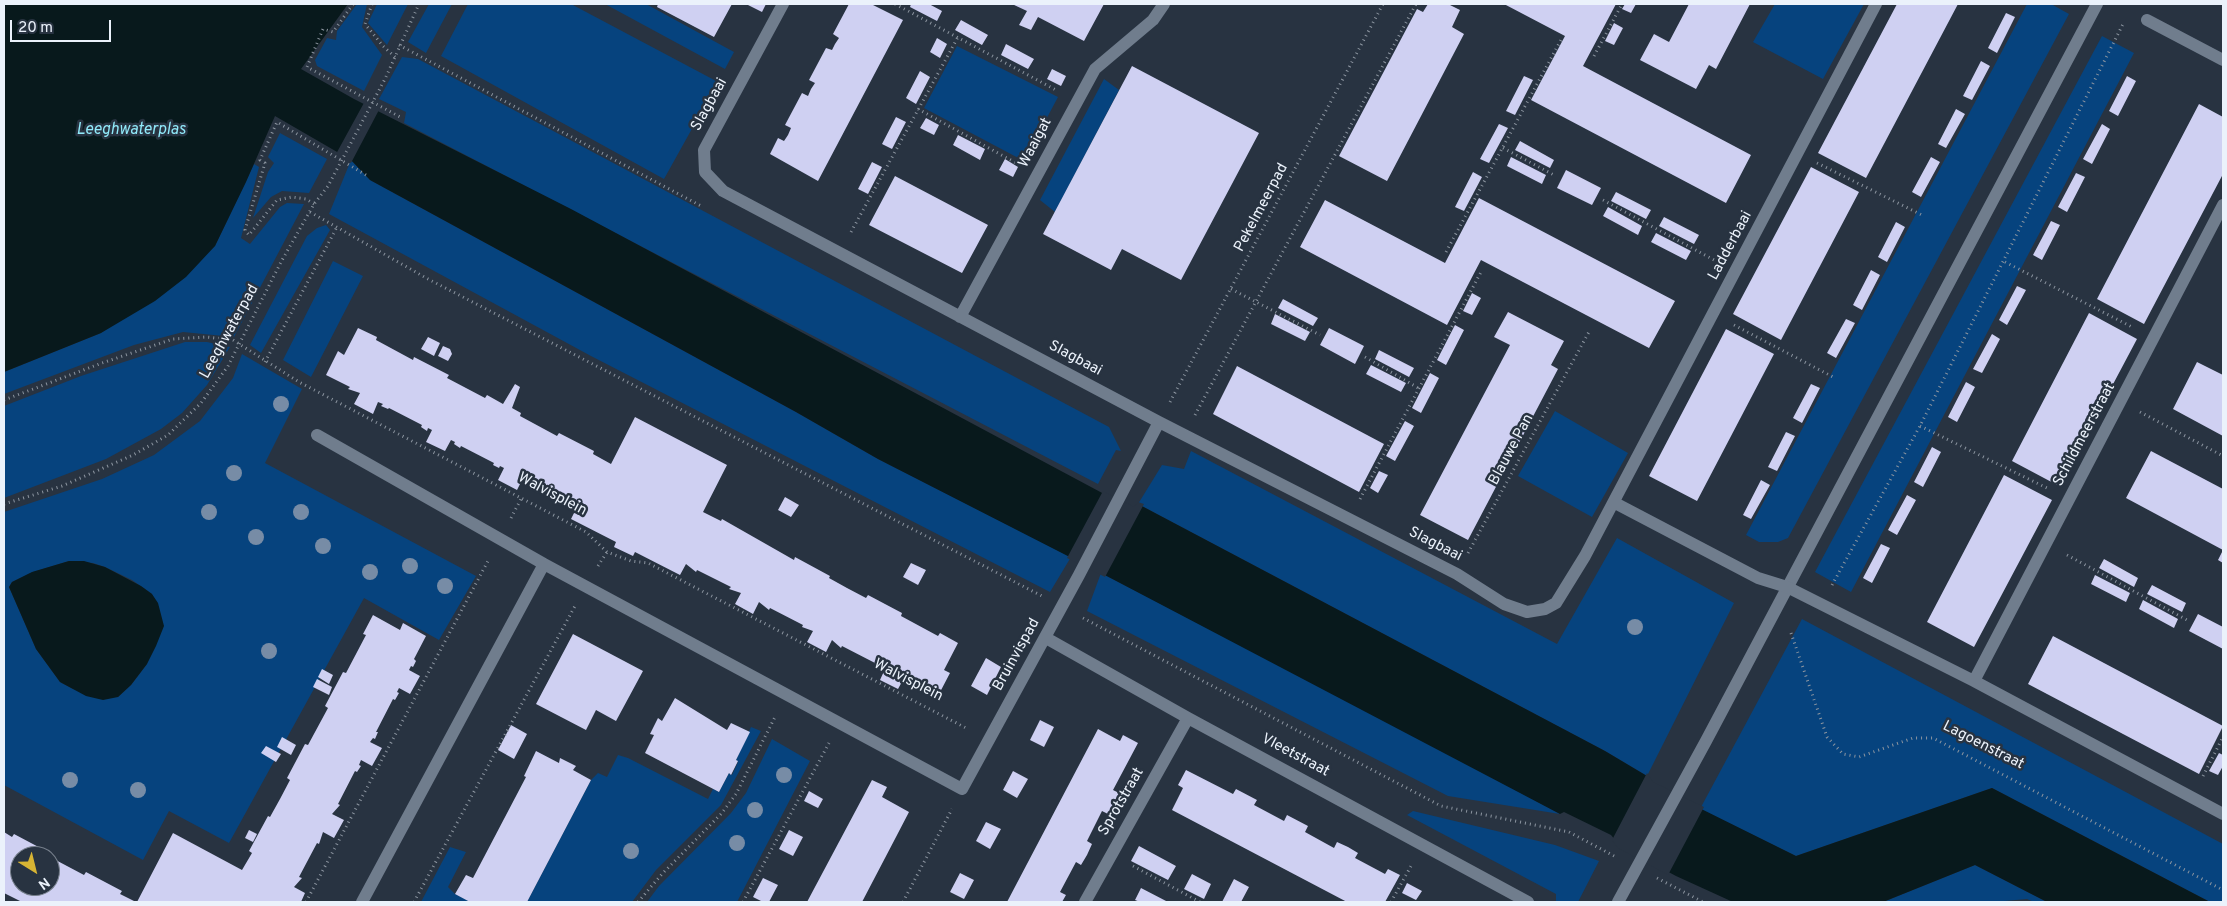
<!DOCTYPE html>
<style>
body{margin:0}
#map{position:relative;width:2227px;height:906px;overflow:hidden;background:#283341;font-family:Overpass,sans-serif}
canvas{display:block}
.frame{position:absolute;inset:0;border:5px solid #ebf2fb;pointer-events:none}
.north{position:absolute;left:10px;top:846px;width:50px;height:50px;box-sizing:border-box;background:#283341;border:1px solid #767f8b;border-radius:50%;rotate:144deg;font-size:14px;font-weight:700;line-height:20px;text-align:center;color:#ebf2fb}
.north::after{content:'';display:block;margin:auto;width:18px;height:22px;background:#d7b434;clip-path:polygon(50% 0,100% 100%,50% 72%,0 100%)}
.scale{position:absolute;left:10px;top:20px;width:101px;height:22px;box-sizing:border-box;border:2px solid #ebf2fb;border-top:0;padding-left:6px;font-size:15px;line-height:18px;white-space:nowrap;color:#ebf2fb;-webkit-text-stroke:4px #283341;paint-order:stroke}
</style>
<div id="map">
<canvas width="2227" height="906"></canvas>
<div class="frame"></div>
<div class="north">N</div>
<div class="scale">20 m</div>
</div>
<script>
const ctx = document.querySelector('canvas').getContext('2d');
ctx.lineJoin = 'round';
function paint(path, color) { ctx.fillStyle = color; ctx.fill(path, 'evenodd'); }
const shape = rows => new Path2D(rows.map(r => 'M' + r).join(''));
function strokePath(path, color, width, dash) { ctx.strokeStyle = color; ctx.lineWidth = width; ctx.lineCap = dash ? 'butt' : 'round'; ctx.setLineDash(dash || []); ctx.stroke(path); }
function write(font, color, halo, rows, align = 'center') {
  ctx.font = font + ' Overpass,sans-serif'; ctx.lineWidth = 5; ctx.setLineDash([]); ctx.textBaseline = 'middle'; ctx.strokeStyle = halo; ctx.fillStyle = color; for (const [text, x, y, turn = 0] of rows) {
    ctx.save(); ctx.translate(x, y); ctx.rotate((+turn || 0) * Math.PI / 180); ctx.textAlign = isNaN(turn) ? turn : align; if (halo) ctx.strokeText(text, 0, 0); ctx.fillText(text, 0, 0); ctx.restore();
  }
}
paint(shape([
 [357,4,367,4,362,27,382,55,364,91,317,66,315,60,327,38,336,40,337,31],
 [377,4,408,4,387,45,368,23],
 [429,4,452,4,426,53,408,42],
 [468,4,571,4,718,82,664,179,441,56],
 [605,4,646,4,734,52,725,69],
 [1775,4,1864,4,1823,79,1753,42],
 [2027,4,2051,4,2069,14,1788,538,1778,542,1759,542,1746,535],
 [2102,36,2134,53,1851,592,1815,572],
 [957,46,1058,97,1024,161,924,108],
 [402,57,418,59,1109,427,1121,451,1116,450,1098,484,404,123,406,112,379,99],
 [1104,79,1119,90,1055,212,1040,200],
 [280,133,327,159,309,193,282,191,271,197,253,218,268,172,274,163,268,157],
 [351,160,370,180,796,412,878,459,1071,557,1050,592,591,356,329,214],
 [254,164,259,167,241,238,250,244,280,207,287,203,304,204,234,337,183,332,134,345,4,394,4,372,101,333,215,246],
 [326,225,330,230,261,353,250,345,307,236,317,228],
 [333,261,363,276,311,377,283,360],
 [185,342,207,342,230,347,207,385,182,413,161,429,106,459,4,498,4,406,81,376],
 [242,354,302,389,265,463,476,576,439,640,364,598,229,843,169,811,143,860,4,785,4,512,102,479,154,455,200,421,233,378],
 [69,561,93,563,105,567,132,580,152,594,147,664,131,685,118,697,73,689,60,682,36,649,9,587,12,582,33,572],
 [1555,411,1628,453,1592,517,1518,476],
 [1191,451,1557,644,1617,538,1734,603,1647,776,1605,751,1138,504,1162,465,1184,469],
 [1101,573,1403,729,1560,814,1448,796,1087,611],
 [1802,619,2223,844,2223,902,2210,902,1992,788,1796,856,1700,809],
 [751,727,761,731,721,805,656,870,632,902,527,902,591,780,598,773,607,777,618,755,628,758,708,799,713,789,719,792,729,773,732,775,738,762,736,760],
 [772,739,810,761,737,902,647,902,659,886,731,813,746,793],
 [1413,811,1555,845,1599,861,1578,902,1556,902,1556,894,1407,815],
 [450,847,466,852,448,887,455,894,471,902,421,902],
 [1975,865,2047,902,2034,902,2027,899,1993,902,1883,902]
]), '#06437e');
paint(shape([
 [4,4,348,4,301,69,354,99,571,209,1134,510,1138,504,1605,751,1647,776,1651,784,1796,856,1992,788,2210,902,2047,902,1975,865,1883,902,1733,902,1676,876,1620,846,1611,835,1564,812,1560,814,1101,573,878,459,796,412,370,180,351,160,275,116,246,182,215,246,186,277,155,301,101,333,4,372],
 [69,561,84,561,105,567,141,586,152,594,158,603,164,626,156,646,147,664,131,685,118,697,103,700,86,696,60,682,36,649,9,587,12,582,32,572]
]), '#08191c');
paint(shape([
 [365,101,380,108,351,163,336,154],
 [1103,491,1134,507,1138,502,1144,504,1105,577,1067,558],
 [1647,773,1653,782,1704,807,1668,875,1618,848,1612,840]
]), '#283341');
paint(shape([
 [658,4,692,5,732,4,714,37,657,7],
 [746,4,766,4,762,12],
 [849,4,871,4,903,20,818,181,770,154,778,138,784,141,788,135,791,128,785,125,802,93,808,96,811,89,815,83,809,80,826,48,832,50,835,44,839,38,833,34],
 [911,4,929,4,942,11,937,21,910,7],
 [1012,4,1104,4,1084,41,1038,17,1031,30,1019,25,1027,11],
 [1428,4,1448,4,1460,10,1452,27,1464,34,1387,181,1339,156,1417,9,1423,12],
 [1504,4,1616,4,1583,66,1751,155,1726,203,1531,100,1565,36],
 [1625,4,1636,4,1631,13,1622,9],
 [1689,4,1750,4,1716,69,1709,65,1696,89,1640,60,1654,34,1669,42],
 [1897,4,1958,4,1866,178,1818,153],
 [2006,13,2015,17,1997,53,1988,48],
 [961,20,988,35,982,45,955,30],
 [1614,23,1623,28,1614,45,1605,41],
 [937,38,947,44,940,58,930,52],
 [1006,44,1034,59,1028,69,1001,55],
 [1981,61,1990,66,1972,100,1963,96],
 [1132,66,1259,133,1181,280,1122,249,1111,270,1043,234],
 [1052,69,1066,76,1061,86,1047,79],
 [920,71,930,77,916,104,906,98],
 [1524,76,1533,80,1515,115,1506,111],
 [2127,76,2136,81,2118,116,2109,111],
 [2199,104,2223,117,2223,174,2144,324,2097,299],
 [1956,109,1965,114,1946,148,1938,144],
 [896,117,906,122,892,149,882,144],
 [926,118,939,125,934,135,920,128],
 [1499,124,1508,128,1489,163,1480,159],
 [2102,124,2110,129,2092,164,2083,159],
 [958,135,985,149,980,160,953,145],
 [1520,141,1554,160,1550,168,1515,150],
 [1511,157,1546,175,1542,184,1507,166],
 [1931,157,1940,162,1921,197,1912,192],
 [1005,159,1018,167,1013,177,999,170],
 [872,162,882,167,868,194,858,189],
 [1811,167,1859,192,1781,340,1733,314],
 [1566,170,1601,188,1592,205,1557,188],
 [1473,172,1482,177,1464,211,1455,207],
 [2076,173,2085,177,2067,212,2058,207],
 [895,176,988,225,962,273,869,225],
 [1616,192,1651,210,1646,219,1611,201],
 [1479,198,1675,301,1649,348,1481,260,1447,325,1300,247,1325,200,1445,263],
 [1608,207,1642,226,1638,235,1603,216],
 [1664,217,1699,235,1694,244,1659,226],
 [2051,221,2060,225,2042,260,2033,255],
 [1896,222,1905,227,1887,262,1878,257],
 [1656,233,1691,251,1686,260,1651,242],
 [1871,270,1880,275,1862,310,1853,305],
 [2017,286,2026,290,2007,325,1999,320],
 [1472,293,1481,298,1472,315,1463,311],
 [1283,299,1318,318,1313,326,1278,308],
 [1508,312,1564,341,1551,365,1558,369,1468,540,1420,515,1510,345,1494,337],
 [2089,313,2137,339,2059,486,2012,461],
 [1275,314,1310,332,1305,341,1271,324],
 [1846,319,1855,323,1836,358,1827,353],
 [1455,325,1464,330,1446,365,1437,360],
 [358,328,377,337,376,340,413,360,414,357,449,375,447,378,485,398,487,395,503,404,515,384,520,387,512,408,521,413,520,416,557,436,559,433,594,451,593,454,611,464,635,417,727,465,703,512,721,521,722,519,794,560,795,557,830,576,829,578,847,588,866,598,868,595,902,613,901,616,938,636,940,633,958,643,944,670,950,673,938,696,914,684,913,686,907,683,908,680,904,678,898,689,880,680,885,669,874,665,875,663,842,646,841,648,832,640,826,652,807,642,813,631,802,627,803,625,770,608,769,610,759,602,753,614,735,604,741,593,729,589,731,587,697,570,696,572,686,564,680,575,635,552,633,556,614,547,616,542,571,519,577,507,573,505,572,507,566,503,567,501,533,483,532,485,526,482,527,480,523,478,517,490,498,480,504,468,500,466,499,468,493,465,494,463,461,446,460,448,454,444,455,442,451,440,445,451,426,442,432,430,428,428,427,431,421,427,422,425,389,408,388,409,381,406,383,404,378,402,373,414,354,404,360,393,348,389,350,387,326,375,338,351,344,355],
 [1329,328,1364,346,1355,364,1320,345],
 [1726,329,1774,354,1697,501,1649,476],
 [1992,334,2000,339,1982,373,1973,369],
 [428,337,440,343,434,356,421,349],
 [443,346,450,349,452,354,448,361,438,356],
 [1379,350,1414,368,1409,377,1375,359],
 [2197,362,2223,375,2223,436,2173,409],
 [1371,365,1406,383,1401,392,1366,374],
 [1237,366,1384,444,1359,492,1213,414],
 [1430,373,1439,378,1421,413,1412,408],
 [1966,382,1975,387,1957,422,1948,417],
 [1811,384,1820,388,1802,423,1793,418],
 [1405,421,1414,426,1395,461,1386,456],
 [1786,432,1795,436,1777,471,1768,467],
 [1932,447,1941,452,1923,487,1914,482],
 [2151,451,2223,489,2223,550,2126,498],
 [1379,471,1388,475,1378,493,1370,488],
 [2004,475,2052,500,1974,647,1927,622],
 [1761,480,1770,485,1751,519,1743,515],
 [1907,495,1916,500,1897,535,1888,530],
 [785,497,799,505,791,517,778,510],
 [1881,544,1890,548,1872,583,1863,578],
 [2223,550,2223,563,2218,560],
 [2104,559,2138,578,2134,587,2099,568],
 [911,563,926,570,918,585,903,577],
 [2095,575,2130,593,2126,602,2091,584],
 [2152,585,2186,603,2182,612,2147,594],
 [2143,600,2178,619,2174,628,2139,609],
 [2198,614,2223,627,2223,649,2189,631],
 [373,615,400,630,403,623,426,636,414,659,416,661,413,667,411,666,409,670,420,676,410,694,399,688,397,692,399,693,395,700,393,699,376,732,378,732,375,739,373,738,370,742,382,748,372,766,361,760,359,765,361,766,357,772,355,771,338,804,340,805,332,814,344,820,334,838,323,832,319,844,317,843,299,877,302,878,294,887,305,893,301,902,137,902,173,833,242,870,252,853,249,851,268,816,270,817,280,799,290,780,287,778,305,744,308,745,328,708,325,706,343,672,346,673,366,635,363,634],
 [573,634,643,671,616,721,596,710,586,730,536,704],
 [2053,636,2223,726,2199,774,2028,684],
 [986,658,1001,667,987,695,971,686],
 [322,669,333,675,329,684,318,677],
 [317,679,332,687,329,695,313,687],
 [675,698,727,730,731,723,750,732,736,760,738,761,731,775,729,773,719,792,645,753,654,735,650,734,658,718,662,721],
 [1040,720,1054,727,1044,747,1030,740],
 [511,725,527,734,514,759,498,750],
 [1098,729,1120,741,1123,735,1138,743,1113,790,1119,793,1114,804,1108,814,1102,811,1087,841,1092,844,1087,855,1081,865,1076,862,1060,892,1066,895,1062,902,1007,902],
 [282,737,296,745,291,755,277,747],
 [266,746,281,754,276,762,261,753],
 [536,751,559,763,560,758,576,766,573,770,591,780,527,902,470,902,455,894,466,875,473,878,526,777,524,776],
 [2219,753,2223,755,2223,766,2218,775,2209,771],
 [1186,770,1233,794,1236,789,1257,800,1254,805,1284,821,1287,815,1308,826,1305,832,1334,848,1337,842,1348,847,1358,853,1355,858,1385,874,1388,869,1400,875,1385,902,1347,902,1172,810,1183,788,1178,785],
 [1013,771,1028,779,1017,798,1003,790],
 [872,780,887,787,882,797,909,812,896,837,862,902,807,902],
 [809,791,823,799,818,808,804,801],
 [986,822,1001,829,990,849,976,841],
 [249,830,257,834,253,842,245,838],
 [789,830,803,837,793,856,779,849],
 [4,832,12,837,14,834,48,852,47,856,20,856,20,886,50,886,50,857,84,875,86,872,122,891,120,894,136,902,22,902,4,893],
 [1139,846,1176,866,1168,880,1131,861],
 [960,873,974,880,964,899,950,892],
 [1192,874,1211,884,1204,899,1184,889],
 [763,878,778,885,769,902,763,902,753,897],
 [1234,879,1249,887,1241,902,1222,902],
 [1407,883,1422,891,1416,900,1402,893],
 [1141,888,1168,902,1140,902,1135,900]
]), '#cfd0f2');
strokePath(shape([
 [353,4,333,32,323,29,307,67,402,118],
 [372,4,365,24,383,46,395,57],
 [895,4,1056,90],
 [399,45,703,207],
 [1594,56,1622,4],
 [918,109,1016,163],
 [1503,148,1554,175],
 [1817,163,1922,215],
 [1603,200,1714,260],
 [314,204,306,199,292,197,277,200,249,235,245,230,265,163,260,160,277,122,366,175],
 [310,212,428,279,1042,596],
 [851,232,958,37],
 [1446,252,1562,38],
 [2005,262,2134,328],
 [1231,289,1320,335],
 [1734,325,1835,378],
 [1365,357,1420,389],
 [265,362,337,227],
 [4,400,102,363,173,339,206,337,233,340,299,382,586,532,607,552,631,561,648,563,968,729],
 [1170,402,1383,4],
 [2140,412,2223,456],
 [1195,415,1416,4],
 [1920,426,2049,489],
 [1360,499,1481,272],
 [4,504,62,486,133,455,168,435,201,403,228,366,281,262,314,204,328,186,385,79,419,4],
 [511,518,522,497],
 [1468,553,1590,330],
 [2067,555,2187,620],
 [598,566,607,552],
 [1832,585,1920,426,2123,24],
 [1083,618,1441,806,1569,832,1616,857],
 [1791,633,1827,737,1843,754,1859,757,1913,738,1933,738,2223,890],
 [2203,776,2223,737],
 [1133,866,1200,902],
 [1657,878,1703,902],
 [306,902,489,559],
 [414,902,575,606],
 [638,902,662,874,722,813,736,794,776,715],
 [743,902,829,743],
 [903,902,952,809],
 [1391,902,1411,866]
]), '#8d96a1', 3, [1, 4]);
strokePath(shape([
 [1618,902,1706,741,2097,4]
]), '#707d8d', 12);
strokePath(shape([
 [783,4,704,150,705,172,723,191,1159,422,1457,574,1504,604,1527,612,1545,609,1556,603,1585,556,1876,4],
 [2147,20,2223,60],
 [960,317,1095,69,1153,20,1164,4],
 [317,435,544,564,962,789,1079,575,1159,422],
 [1615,503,1758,578,1787,587,1974,681,2223,814],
 [1046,638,1188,718,1528,902],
 [1974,681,2223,205],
 [362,902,544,564],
 [1085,902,1188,718]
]), '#707d8d', 12);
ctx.fillStyle = '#778ca6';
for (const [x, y] of [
 [281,404],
 [234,473],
 [209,512],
 [301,512],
 [256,537],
 [323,546],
 [410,566],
 [370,572],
 [445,586],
 [1635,627],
 [269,651],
 [784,775],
 [70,780],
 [138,790],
 [755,810],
 [737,843],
 [631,851]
]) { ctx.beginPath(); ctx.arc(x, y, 8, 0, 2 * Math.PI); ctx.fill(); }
write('15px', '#ebf2fb', '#283341', [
 ["Slagbaai",710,105,-61],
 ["Waaigat",1036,143,-62],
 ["Pekelmeerpad",1262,208,-62],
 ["Ladderbaai",1731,246,-62],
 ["Leeghwaterpad",230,332,-61],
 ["Slagbaai",1075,359,28],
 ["Schildmeerstraat",2085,435,-62],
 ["Blauwe Pan",1512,450,-62],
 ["Walvisplein",552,495,28],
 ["Slagbaai",1435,545,27],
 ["Bruinvispad",1017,655,-61],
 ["Walvisplein",908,681,27],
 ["Lagoenstraat",1983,746,27],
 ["Vleetstraat",1295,756,28],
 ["Sprotstraat",1122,802,-60]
]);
write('italic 16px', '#90e9f9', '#283341', [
 ["Leeghwaterplas",131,131]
]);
</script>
